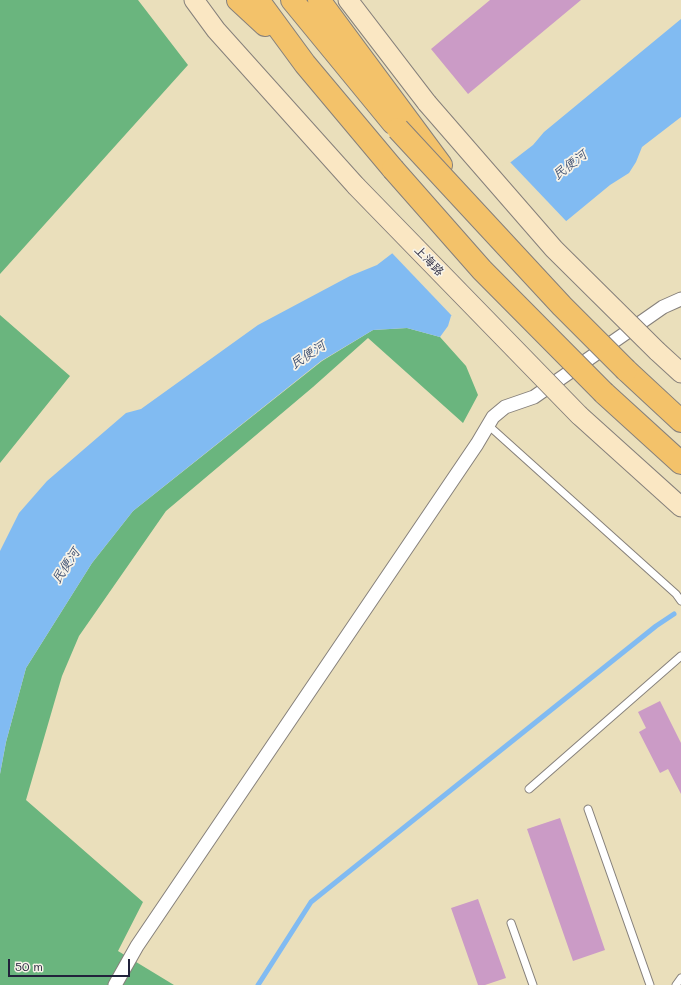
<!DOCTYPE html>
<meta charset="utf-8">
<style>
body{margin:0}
#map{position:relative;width:681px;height:985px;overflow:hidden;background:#eadfbb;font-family:Mali,sans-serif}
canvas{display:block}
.scale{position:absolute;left:8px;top:959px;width:122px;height:18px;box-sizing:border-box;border:2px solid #22223b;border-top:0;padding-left:5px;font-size:12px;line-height:14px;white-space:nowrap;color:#22223b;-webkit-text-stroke:3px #f7f3e8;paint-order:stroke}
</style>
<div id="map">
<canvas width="681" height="985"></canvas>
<div class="scale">50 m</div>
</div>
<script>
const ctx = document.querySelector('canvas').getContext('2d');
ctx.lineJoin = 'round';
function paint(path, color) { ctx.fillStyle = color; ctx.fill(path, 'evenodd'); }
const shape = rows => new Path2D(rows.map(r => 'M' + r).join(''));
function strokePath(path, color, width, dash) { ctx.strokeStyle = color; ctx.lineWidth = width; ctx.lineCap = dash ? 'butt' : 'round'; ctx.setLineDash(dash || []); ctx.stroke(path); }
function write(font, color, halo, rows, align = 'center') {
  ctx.font = font + ' Mali,"LXGW WenKai TC",sans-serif'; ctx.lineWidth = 3.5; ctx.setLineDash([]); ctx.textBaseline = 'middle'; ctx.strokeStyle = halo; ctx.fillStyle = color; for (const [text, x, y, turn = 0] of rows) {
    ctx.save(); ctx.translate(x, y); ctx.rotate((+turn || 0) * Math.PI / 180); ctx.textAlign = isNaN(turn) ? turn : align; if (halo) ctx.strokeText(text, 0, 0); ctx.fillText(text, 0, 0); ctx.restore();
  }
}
paint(shape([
 [0,0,138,0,188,65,0,274],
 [0,315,70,376,0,463],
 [407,328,440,337,466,366,478,395,463,423,368,338,313,387,166,511,79,636,62,676,26,800,143,902,118,951,174,985,0,985,0,774,6,742,26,668,92,563,133,511,322,361,373,330]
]), '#6ab57e');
paint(shape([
 [681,19,681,117,642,147,636,162,629,173,610,185,451,316,448,326,440,337,407,328,373,330,321,361,133,511,92,563,26,668,6,742,0,774,0,551,19,513,47,481,126,413,141,409,258,325,350,276,377,265,533,145,544,132]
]), '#81bbf2');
paint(shape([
 [509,161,567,222,453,317,391,252]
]), '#eadfbb');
strokePath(shape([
 [258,985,311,902,656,626,674,614]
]), '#81bbf2', 5);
paint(shape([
 [490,0,581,0,468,94,431,49],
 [660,701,681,743,681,794,668,769,660,773,639,732,646,728,638,712],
 [560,818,605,950,573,961,527,829],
 [478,899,506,978,485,985,478,985,451,908]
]), '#cb9bc6');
const lane = shape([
 [488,425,676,594,681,601],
 [529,789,681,656],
 [588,809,650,985],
 [511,923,533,985],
 [676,985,681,978]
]);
const street = shape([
 [115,985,137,946,477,444,493,417,505,407,534,397,663,307,681,299]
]);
const secondary = shape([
 [194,0,216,30,356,186],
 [348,0,427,103],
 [657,351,681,373],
 [579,415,681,507]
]);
const highway = shape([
 [238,0,265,25],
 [258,0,305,64,393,169],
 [292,0,393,123],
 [319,0,441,165],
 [626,370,681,421],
 [604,393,681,463]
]);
strokePath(lane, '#86807b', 9);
strokePath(street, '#86807b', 15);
strokePath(secondary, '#86807b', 21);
strokePath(highway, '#86807b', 24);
strokePath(lane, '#fff', 7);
strokePath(street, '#fff', 13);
strokePath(secondary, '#fae7c3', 19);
strokePath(highway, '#f3c26a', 22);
const secondaryBridge = shape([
 [427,103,554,249,657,351],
 [356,186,579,415]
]);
const highwayBridge = shape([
 [398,129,562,306,626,370],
 [393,169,482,270,604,393]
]);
strokePath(secondaryBridge, '#86807b', 21, []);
strokePath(highwayBridge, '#86807b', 24, []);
strokePath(secondaryBridge, '#fae7c3', 19);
strokePath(highwayBridge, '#f3c26a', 22);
write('12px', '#22223b', '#f7f3e8', [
 ["上海路",429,261,46]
]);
write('italic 13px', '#3e5072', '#f7f3e8', [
 ["民便河",570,165,-38],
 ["民便河",308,355,-34],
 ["民便河",66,566,-57]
]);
</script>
